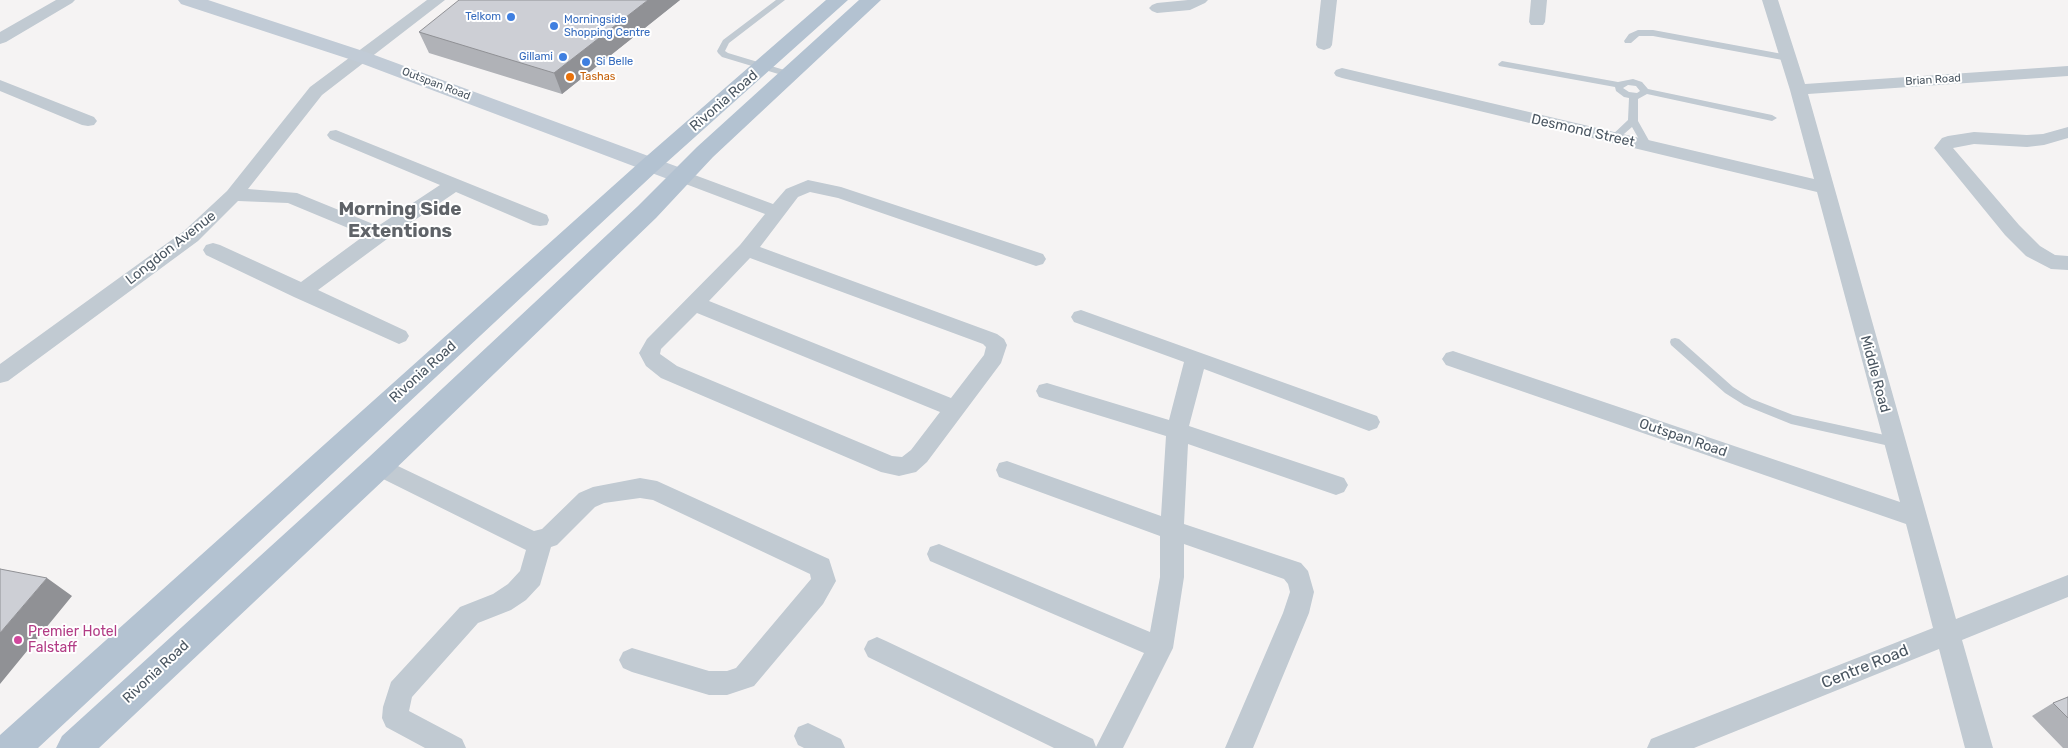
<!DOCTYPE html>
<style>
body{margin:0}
canvas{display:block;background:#f5f3f3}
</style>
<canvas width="2068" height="748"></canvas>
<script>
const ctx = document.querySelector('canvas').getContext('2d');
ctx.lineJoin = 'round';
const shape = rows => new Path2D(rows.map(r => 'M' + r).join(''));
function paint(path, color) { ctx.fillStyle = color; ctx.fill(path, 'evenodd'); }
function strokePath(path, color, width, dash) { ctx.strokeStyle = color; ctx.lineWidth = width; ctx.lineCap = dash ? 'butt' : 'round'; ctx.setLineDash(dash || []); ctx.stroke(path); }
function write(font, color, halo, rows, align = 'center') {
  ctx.font = font + ' Rubik,sans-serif'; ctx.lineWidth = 4; ctx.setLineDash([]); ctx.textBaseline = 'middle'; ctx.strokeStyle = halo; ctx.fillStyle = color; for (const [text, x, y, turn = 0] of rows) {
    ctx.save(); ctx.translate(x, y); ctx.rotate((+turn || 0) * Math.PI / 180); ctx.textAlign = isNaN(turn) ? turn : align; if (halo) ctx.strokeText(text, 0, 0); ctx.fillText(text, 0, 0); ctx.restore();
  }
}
paint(shape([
 [776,0,785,0,729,43,725,51,728,53,791,72,791,76,785,76,722,57,718,53,717,51,723,40,776,0],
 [1638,30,1653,30,1788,55,1792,58,1788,61,1653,36,1639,36,1631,43,1625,43,1624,41,1629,34,1638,30],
 [1502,61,1618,82,1633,79,1642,82,1648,89,1772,115,1777,118,1772,121,1647,94,1638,99,1638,121,1652,146,1647,149,1644,148,1632,127,1617,140,1614,141,1609,138,1628,120,1629,98,1624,97,1616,91,1615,87,1499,66,1498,64,1502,61],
 [1628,85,1636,86,1640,91,1637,93,1629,92,1623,88,1628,85],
 [1675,338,1679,339,1733,387,1752,399,1793,415,1894,437,1898,439,1900,442,1898,445,1894,447,1791,424,1744,405,1725,393,1671,345,1670,342,1671,339,1675,338]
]), '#c1cad2');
paint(shape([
 [56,0,75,0,72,3,6,42,0,44,0,32,56,0],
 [427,0,445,0,322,95,248,189,297,193,378,226,440,185,330,139,327,135,330,131,336,130,547,215,549,220,547,225,540,226,533,225,456,192,387,239,318,290,406,331,409,336,406,341,399,344,294,297,206,255,203,250,206,245,213,243,220,245,301,282,365,235,288,203,238,201,198,241,8,381,0,383,0,364,184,231,227,191,310,87,427,0],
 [1188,0,1208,0,1205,3,1190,10,1157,13,1152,11,1149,8,1152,5,1157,3,1188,0],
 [1321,0,1337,0,1332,45,1330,48,1324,50,1318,48,1316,45,1321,0],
 [1531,0,1547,0,1545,22,1543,25,1531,25,1529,22,1531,0],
 [1762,0,1778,0,1805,84,2068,66,2068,76,1808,94,1956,619,2068,575,2068,597,1962,640,1993,748,1965,748,1939,649,1694,748,1647,748,1651,739,1933,628,1906,524,1446,365,1442,359,1446,353,1453,351,1900,502,1817,192,1342,78,1336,76,1334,73,1336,70,1342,68,1814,179,1790,90,1762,0],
 [0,80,94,117,97,121,94,125,88,126,82,125,0,91,0,80],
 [2068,127,2068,138,2044,145,2027,147,1974,144,1953,148,2019,225,2040,246,2055,255,2068,256,2068,270,2051,269,2026,256,2005,235,1934,148,1942,138,1948,136,1974,132,2027,135,2043,134,2068,127],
 [681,170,773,204,786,189,808,180,841,187,1043,254,1046,259,1043,264,1036,266,838,198,810,192,798,197,760,247,997,334,1004,339,1007,345,1001,363,927,462,916,472,899,476,881,472,661,378,646,366,639,353,647,339,740,245,765,214,675,180,672,176,675,172,681,170],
 [750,258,983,344,986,347,984,355,951,398,709,301,750,258],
 [697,313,940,412,911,450,902,457,892,456,677,366,660,354,661,349,697,313],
 [1081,310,1377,416,1380,422,1377,428,1369,431,1204,369,1189,426,1344,478,1348,485,1344,492,1336,495,1188,444,1184,524,1301,563,1308,571,1314,592,1309,613,1253,748,1225,748,1283,613,1290,592,1288,584,1284,579,1184,544,1184,577,1173,648,1123,748,1054,748,868,657,864,649,868,641,877,637,886,641,1093,739,1096,747,1144,653,930,561,927,554,930,547,939,544,1150,632,1160,577,1160,536,999,477,996,470,999,463,1007,461,1161,516,1166,436,1039,397,1036,391,1039,385,1047,383,1169,420,1184,362,1074,322,1071,317,1074,312,1081,310],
 [379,457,534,531,542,529,579,493,593,487,640,478,657,481,829,559,836,581,823,604,754,686,727,695,709,695,632,672,623,668,619,660,623,652,632,648,709,671,727,671,736,668,811,579,810,574,653,500,640,498,604,503,595,507,557,545,551,547,540,585,526,600,511,610,478,623,412,697,409,711,462,739,466,748,425,748,386,727,382,718,383,707,391,682,460,607,493,594,508,584,520,571,526,550,371,473,368,466,371,459,379,457],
 [808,723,841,739,845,748,804,748,798,745,794,736,798,727,808,723]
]), '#c1cad2');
paint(shape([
 [178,0,208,0,369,53,689,171,693,176,689,181,681,184,673,181,355,61,181,4,178,0]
]), '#c1cbd6');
paint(shape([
 [826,0,848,0,657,171,38,748,0,748,0,735,641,161,826,0],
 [859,0,881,0,713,157,656,218,389,475,99,748,56,748,62,736,369,457,638,206,697,147,859,0]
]), '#b3c2d1');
paint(shape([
 [680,0,562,94,429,53,419,32],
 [2068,697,2068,748,2063,748,2032,716,2053,703]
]), '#b0b2b7');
paint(shape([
 [648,0,680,0,562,94,554,73],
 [47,578,72,596,0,684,0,633]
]), '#909195');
const building = shape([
 [459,0,648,0,554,73,419,32,459,0],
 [0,569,47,578,0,633,0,569],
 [2068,697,2068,718,2053,703,2068,697]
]);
paint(building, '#cdcfd5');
strokePath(building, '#909195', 1);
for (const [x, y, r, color] of [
 [511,17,5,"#3f7fe0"],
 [554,26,5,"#3f7fe0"],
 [563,57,5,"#3f7fe0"],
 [586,62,5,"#3f7fe0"],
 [570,77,5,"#e8710a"],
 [18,640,5,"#d1479c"]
]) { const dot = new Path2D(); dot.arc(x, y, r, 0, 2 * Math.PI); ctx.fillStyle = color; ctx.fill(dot); strokePath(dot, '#fff', 2); }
write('11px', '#366cbe', '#fff', [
 ["Telkom",501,17],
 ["Morningside",564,20,"left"],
 ["Shopping Centre",564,33,"left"],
 ["Gillami",553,57],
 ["Si Belle",596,62,"left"]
], 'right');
write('11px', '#c56008', '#fff', [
 ["Tashas",580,77]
], 'left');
write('11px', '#4a5661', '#fff', [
 ["Brian Road",1933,80,-4],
 ["Outspan Road",436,84,21]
]);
write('14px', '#4a5661', '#fff', [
 ["Rivonia Road",724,101,-41],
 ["Desmond Street",1583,131,13],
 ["Longdon Avenue",171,248,-38],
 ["Rivonia Road",423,372,-42],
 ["Middle Road",1875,374,75],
 ["Outspan Road",1683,438,19],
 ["Rivonia Road",156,672,-43]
]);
write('14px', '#b23c85', '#fff', [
 ["Premier Hotel",28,632],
 ["Falstaff",28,648]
], 'left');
write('16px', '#4a5661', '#fff', [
 ["Centre Road",1865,667,-22]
]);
write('bold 19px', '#5f6368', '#fff', [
 ["Morning Side",400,210],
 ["Extentions",400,232]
]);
</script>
